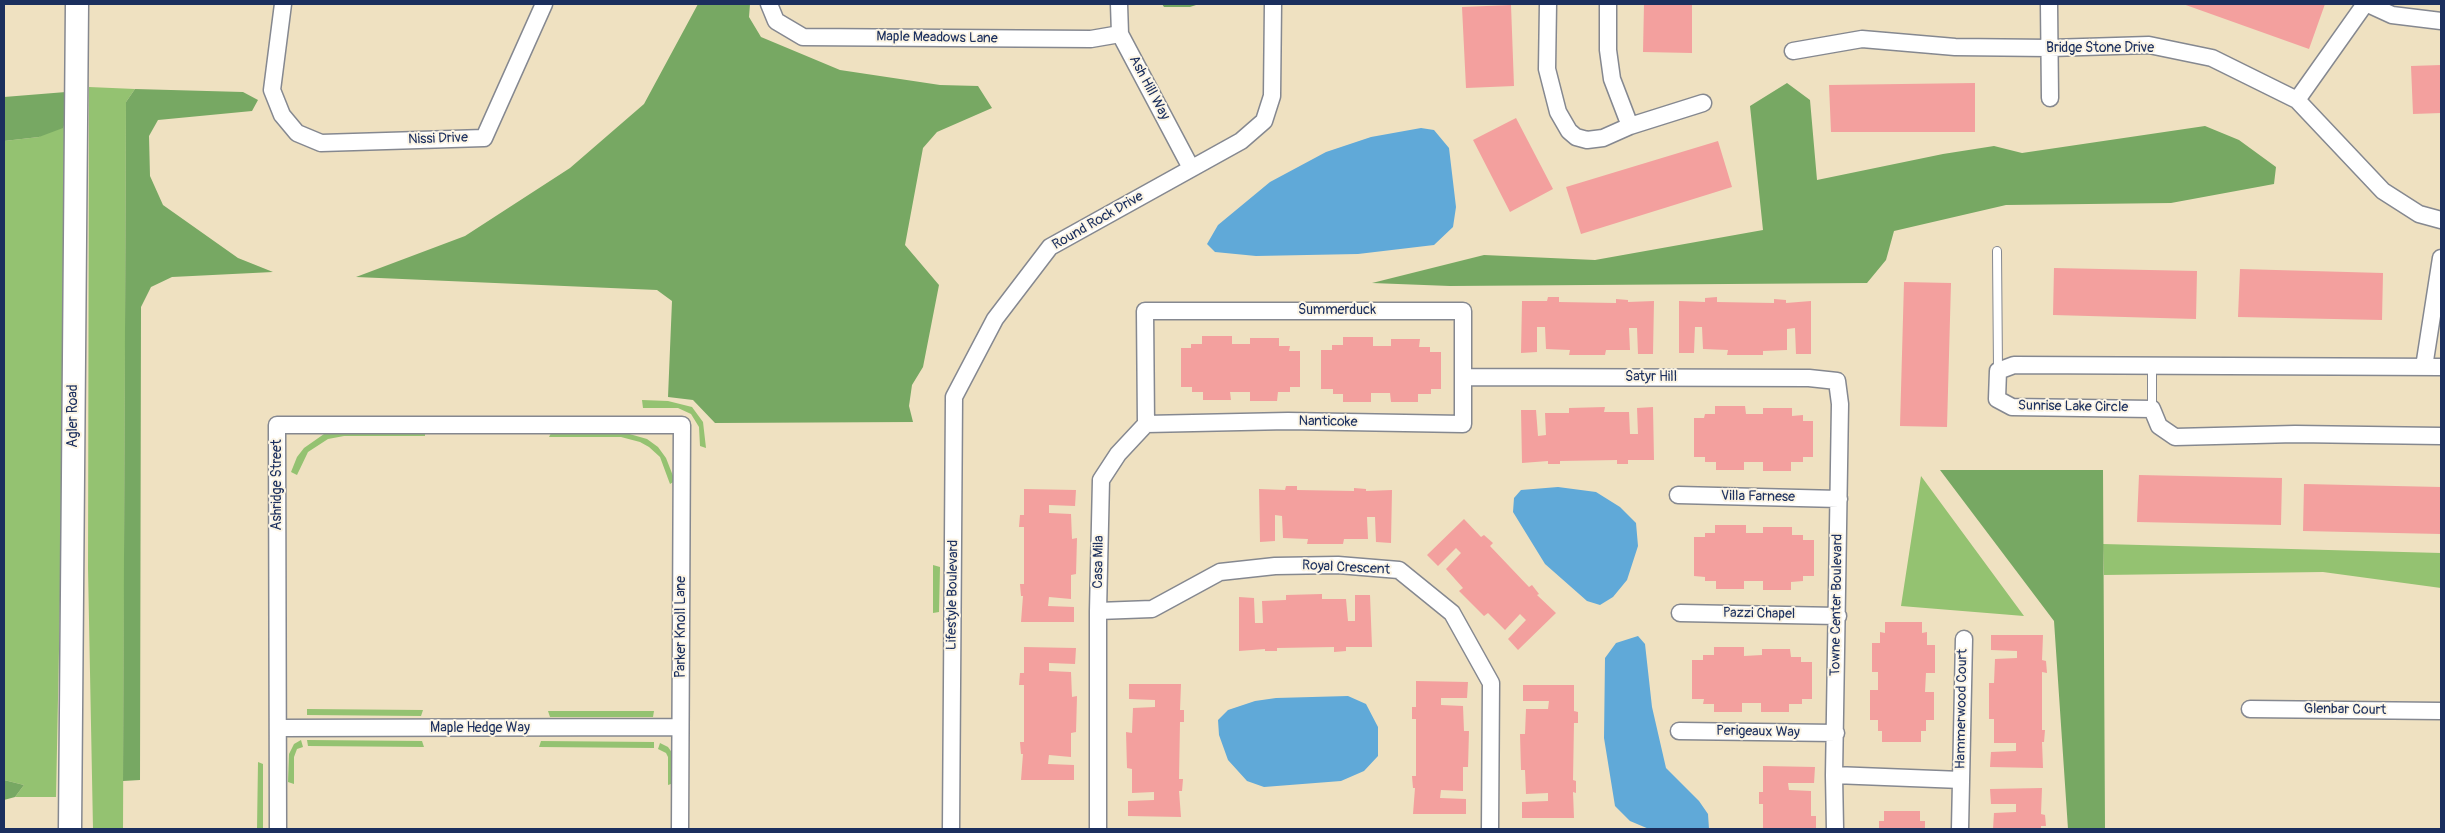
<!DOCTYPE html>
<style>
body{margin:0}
#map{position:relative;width:2445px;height:833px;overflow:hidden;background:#efe1c1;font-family:Pangolin,sans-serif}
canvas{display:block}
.frame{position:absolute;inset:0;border:5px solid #1b2f5e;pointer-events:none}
</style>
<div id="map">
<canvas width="2445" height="833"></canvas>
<div class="frame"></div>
</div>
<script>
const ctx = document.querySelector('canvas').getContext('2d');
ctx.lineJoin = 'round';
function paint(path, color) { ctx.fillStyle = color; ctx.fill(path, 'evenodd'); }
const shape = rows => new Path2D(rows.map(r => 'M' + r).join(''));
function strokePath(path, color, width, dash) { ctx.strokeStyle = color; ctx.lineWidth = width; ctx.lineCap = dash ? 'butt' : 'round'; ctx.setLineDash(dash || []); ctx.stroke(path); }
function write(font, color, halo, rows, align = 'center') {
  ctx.font = font + ' Pangolin,sans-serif'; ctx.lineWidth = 4; ctx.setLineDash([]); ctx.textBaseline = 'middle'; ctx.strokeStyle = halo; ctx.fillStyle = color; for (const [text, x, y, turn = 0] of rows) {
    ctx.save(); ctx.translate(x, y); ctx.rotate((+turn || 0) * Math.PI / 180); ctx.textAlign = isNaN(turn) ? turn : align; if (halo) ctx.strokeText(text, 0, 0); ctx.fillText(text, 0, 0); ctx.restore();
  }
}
paint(shape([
 [89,87,135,89,126,102,123,829,93,829,88,568],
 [70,107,56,797,15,797,24,785,4,780,4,141,39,137],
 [642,400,668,401,692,407,703,422,706,448,700,446,699,427,691,414,678,408,643,408],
 [425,430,425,436,344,436,328,439,308,452,297,475,291,472,297,457,304,448,324,434,332,432],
 [552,431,619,431,647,439,658,447,666,458,675,481,670,484,660,457,649,447,640,442,621,437,549,437],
 [1921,476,2024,616,1901,606],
 [2103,544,2441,553,2441,588,2323,572,2104,575],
 [933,565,940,567,939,612,933,613],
 [307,709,423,710,421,716,307,715],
 [548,711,654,711,653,717,550,717],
 [301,740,303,747,297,749,294,757,294,784,288,782,289,754,294,744],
 [307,740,422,741,424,747,308,746],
 [541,741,654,742,654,748,539,747],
 [660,743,668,747,673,754,674,783,668,785,668,757,666,753,658,749],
 [258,762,263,764,263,829,257,829]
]), '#94c271');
paint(shape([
 [698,4,750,4,749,17,761,37,840,70,940,85,978,86,992,108,937,132,923,148,905,245,939,285,923,367,912,385,909,406,913,422,715,423,693,400,668,397,672,301,657,290,356,277,465,236,570,168,644,104],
 [1162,4,1199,4,1190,7,1164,7],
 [1787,83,1810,100,1817,180,1943,154,1994,146,2022,153,2205,126,2239,140,2276,167,2274,184,2171,203,2006,205,1894,231,1886,260,1867,283,1450,286,1372,283,1484,255,1595,260,1763,230,1750,106],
 [135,89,243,92,258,100,252,111,158,120,149,136,150,176,163,205,238,258,273,272,172,277,151,287,141,307,140,780,123,781,126,102],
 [66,92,70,107,63,128,39,137,4,141,4,97],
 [1940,470,2103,470,2105,829,2068,829,2054,621],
 [4,780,24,785,15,797,4,800]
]), '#77a863');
paint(shape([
 [1421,128,1434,130,1449,148,1456,207,1453,227,1434,245,1358,254,1256,256,1215,252,1207,244,1218,225,1270,182,1326,152,1371,137],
 [1558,487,1596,492,1620,507,1636,523,1638,546,1627,580,1613,597,1600,605,1587,601,1545,564,1513,512,1514,498,1521,490],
 [1638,636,1645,644,1652,707,1666,768,1699,801,1708,814,1709,829,1649,829,1630,821,1615,806,1604,738,1605,658,1616,643],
 [1348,696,1366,704,1378,727,1378,756,1364,771,1341,781,1264,787,1247,781,1228,760,1219,735,1218,720,1228,710,1255,701,1276,698]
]), '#60a9d8');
paint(shape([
 [1644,4,1692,4,1692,53,1643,52],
 [2183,4,2325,4,2309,49],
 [1511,5,1514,86,1466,88,1462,7],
 [2441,65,2441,113,2413,114,2411,66],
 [1975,83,1975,132,1831,132,1829,85],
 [1516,118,1553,189,1510,212,1473,140],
 [1718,141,1732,187,1581,234,1566,187],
 [2054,268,2197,271,2196,319,2053,315],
 [2240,269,2383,273,2382,320,2238,317],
 [1904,282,1951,283,1947,427,1900,426],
 [1548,297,1559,297,1559,302,1616,303,1616,299,1628,300,1628,302,1654,301,1653,354,1638,354,1637,328,1629,328,1630,350,1606,350,1605,355,1569,355,1570,350,1546,349,1545,327,1537,327,1537,352,1521,353,1522,301,1547,301],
 [1717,297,1717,302,1774,303,1774,299,1786,300,1786,303,1811,301,1811,354,1796,354,1795,328,1787,329,1787,350,1763,351,1763,355,1727,355,1728,350,1703,349,1702,327,1695,327,1694,353,1679,353,1679,301,1705,302,1705,298],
 [1202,336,1232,336,1232,344,1250,344,1250,338,1279,338,1279,346,1290,346,1289,351,1300,351,1300,387,1290,387,1290,392,1278,392,1277,401,1250,401,1250,392,1230,392,1231,400,1203,400,1203,392,1192,392,1192,387,1181,387,1181,348,1191,348,1191,344,1202,344],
 [1343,337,1373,337,1373,346,1391,346,1391,339,1420,339,1419,347,1430,347,1430,352,1441,352,1441,389,1431,389,1431,394,1418,394,1418,402,1391,402,1390,393,1371,393,1371,402,1343,402,1343,394,1333,394,1333,389,1321,389,1321,350,1332,350,1332,345,1343,345],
 [1715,406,1745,406,1746,414,1763,414,1763,408,1792,408,1792,416,1803,415,1803,421,1813,421,1813,457,1803,457,1803,462,1791,462,1791,471,1763,471,1763,462,1744,462,1744,470,1716,470,1716,462,1705,462,1705,457,1694,457,1694,418,1704,418,1705,414,1715,414],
 [1605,407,1604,412,1629,412,1630,434,1638,434,1637,408,1653,407,1654,460,1628,460,1628,464,1617,464,1617,460,1560,461,1560,464,1548,464,1548,461,1522,463,1521,410,1536,410,1538,436,1546,435,1545,413,1569,413,1569,408],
 [2139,475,2282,478,2281,525,2137,522],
 [2304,484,2441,487,2441,534,2303,531],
 [1286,486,1297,486,1297,490,1354,491,1354,488,1366,489,1366,491,1392,490,1391,543,1376,542,1375,517,1367,517,1368,539,1344,539,1343,544,1307,544,1308,539,1283,538,1282,516,1275,515,1275,541,1260,542,1259,489,1285,490],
 [1024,489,1076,490,1075,506,1049,505,1049,513,1071,514,1072,539,1077,538,1076,574,1071,575,1071,599,1049,597,1048,606,1074,607,1074,622,1021,622,1023,596,1021,596,1020,584,1024,584,1024,527,1019,527,1020,515,1024,515],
 [1464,519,1481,537,1484,535,1493,543,1490,546,1529,587,1532,585,1539,594,1537,595,1556,613,1518,650,1508,639,1526,620,1520,614,1505,630,1488,613,1484,616,1459,591,1463,588,1446,569,1461,553,1456,548,1438,566,1427,555],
 [1715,525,1746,525,1746,533,1763,533,1763,527,1792,527,1792,535,1803,535,1803,540,1814,540,1814,576,1803,576,1803,581,1791,582,1791,590,1763,590,1763,581,1744,581,1744,589,1716,589,1716,581,1705,581,1705,577,1694,576,1694,537,1705,537,1705,533,1715,533],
 [1322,594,1322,599,1346,599,1348,621,1355,621,1355,595,1370,595,1372,647,1346,647,1346,651,1334,652,1334,647,1277,648,1277,651,1265,651,1265,649,1239,651,1239,597,1254,598,1255,623,1263,623,1262,601,1286,600,1286,595],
 [1885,622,1922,622,1922,633,1927,632,1927,645,1935,645,1935,673,1926,673,1925,692,1934,692,1934,720,1926,720,1926,731,1921,731,1921,742,1882,742,1882,731,1878,731,1878,720,1870,720,1870,690,1878,690,1878,672,1872,672,1872,643,1880,643,1880,632,1885,633],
 [1991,635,2043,635,2042,660,2046,661,2047,673,2042,672,2042,730,2045,730,2044,742,2042,742,2043,768,1990,767,1991,752,2016,751,2016,743,1994,743,1994,719,1989,719,1989,683,1994,683,1995,659,2017,658,2017,651,1991,650],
 [1024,647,1076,648,1075,664,1049,663,1049,671,1071,672,1072,697,1077,696,1076,732,1071,733,1071,757,1049,755,1048,764,1074,765,1074,780,1021,780,1023,754,1021,754,1020,742,1024,742,1024,685,1019,685,1020,673,1024,673],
 [1714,647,1744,647,1744,656,1762,655,1762,649,1790,649,1791,657,1801,657,1801,662,1812,662,1812,699,1802,699,1802,704,1789,704,1789,712,1761,712,1761,703,1742,703,1742,712,1714,712,1714,704,1703,704,1704,699,1692,699,1692,660,1703,660,1703,655,1714,655],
 [1416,681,1468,682,1467,698,1441,698,1441,705,1463,706,1464,731,1469,731,1468,767,1463,767,1463,791,1441,790,1440,798,1466,799,1466,814,1413,814,1415,788,1413,788,1412,776,1416,776,1416,719,1412,719,1412,707,1416,707],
 [1129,684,1181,684,1180,710,1184,710,1184,722,1180,722,1179,779,1183,779,1182,791,1179,791,1181,817,1128,816,1128,801,1154,800,1154,792,1132,793,1132,769,1127,768,1126,732,1132,733,1133,708,1155,707,1155,700,1129,699],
 [1523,685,1574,685,1574,711,1578,712,1578,723,1574,723,1573,780,1576,781,1576,793,1573,792,1574,818,1522,818,1522,802,1548,801,1548,793,1526,794,1525,770,1521,770,1520,734,1525,734,1526,709,1548,709,1549,701,1523,701],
 [1763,766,1815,767,1814,783,1788,783,1789,790,1811,791,1811,816,1816,816,1816,829,1763,829,1763,804,1759,804,1759,792,1763,792],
 [2042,788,2041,814,2045,815,2046,826,2041,826,2041,829,1993,829,1994,813,2016,812,2016,804,1991,804,1990,789],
 [1884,811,1920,811,1920,821,1925,821,1925,829,1879,829,1879,821,1884,821]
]), '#f3a09e');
const service = shape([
 [1997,251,1998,371],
 [2152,364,2152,409]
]);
const minor = shape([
 [283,4,272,90,282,115,297,133,321,143,484,138,544,4],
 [769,4,776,21,803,37,1091,39,1120,34],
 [1119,4,1120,34,1191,168],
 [1548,4,1547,69,1558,112,1569,131,1576,137,1587,140,1603,138,1630,126,1703,103],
 [1608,4,1608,50,1612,79,1630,126],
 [2049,4,2050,98],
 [2368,4,2392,15,2441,21],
 [1793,51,1862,39,1955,47,2050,48,2149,45,2212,58,2297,100,2383,191,2419,214,2441,220],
 [2297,100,2365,4],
 [2424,367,2441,258],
 [2441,367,2014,365,1998,371,1997,399,2012,407,2152,409,2159,426,2175,437,2295,434,2441,436],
 [1464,377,1809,378,1837,381,1840,404,1834,775,1835,829],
 [1678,495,1839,499],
 [1098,611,1152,609,1220,572,1275,566,1338,565,1399,570,1452,613,1491,683,1490,829],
 [1680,613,1838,616],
 [2250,709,2441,711],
 [279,728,680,727],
 [1679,731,1836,733],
 [1834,775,1961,780],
 [278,829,277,425,682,425,680,829],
 [951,829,954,397,995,319,1050,247,1241,141,1264,121,1272,96,1273,4],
 [1098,829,1098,611,1101,480,1118,454,1146,424,1145,311,1463,311,1463,424,1288,421,1146,424],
 [1960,829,1964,639]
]);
const secondary = shape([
 [70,829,77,4]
]);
strokePath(service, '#858890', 10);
strokePath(minor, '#858890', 19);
strokePath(secondary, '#858890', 25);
strokePath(service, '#fff', 8);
strokePath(minor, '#fff', 16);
strokePath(secondary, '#fff', 22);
write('14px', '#1b2f5e', '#fcf5e5', [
 ["Maple Meadows Lane",937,38,1],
 ["Bridge Stone Drive",2100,48],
 ["Ash Hill Way",1149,88,62],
 ["Nissi Drive",438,139,-2],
 ["Round Rock Drive",1098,221,-30],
 ["Summerduck",1337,310],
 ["Satyr Hill",1651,377],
 ["Sunrise Lake Circle",2073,407,1],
 ["Agler Road",73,416,-90],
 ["Nanticoke",1328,422,1],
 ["Ashridge Street",277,485,-90],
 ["Villa Farnese",1758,497,1],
 ["Casa Mila",1099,562,-89],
 ["Royal Crescent",1346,568,3],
 ["Lifestyle Boulevard",953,595,-89],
 ["Towne Center Boulevard",1837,605,-89],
 ["Pazzi Chapel",1759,614,1],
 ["Parker Knoll Lane",681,627,-90],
 ["Hammerwood Court",1962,709,-89],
 ["Glenbar Court",2345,710,1],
 ["Maple Hedge Way",480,728],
 ["Perigeaux Way",1758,732,1]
]);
</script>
